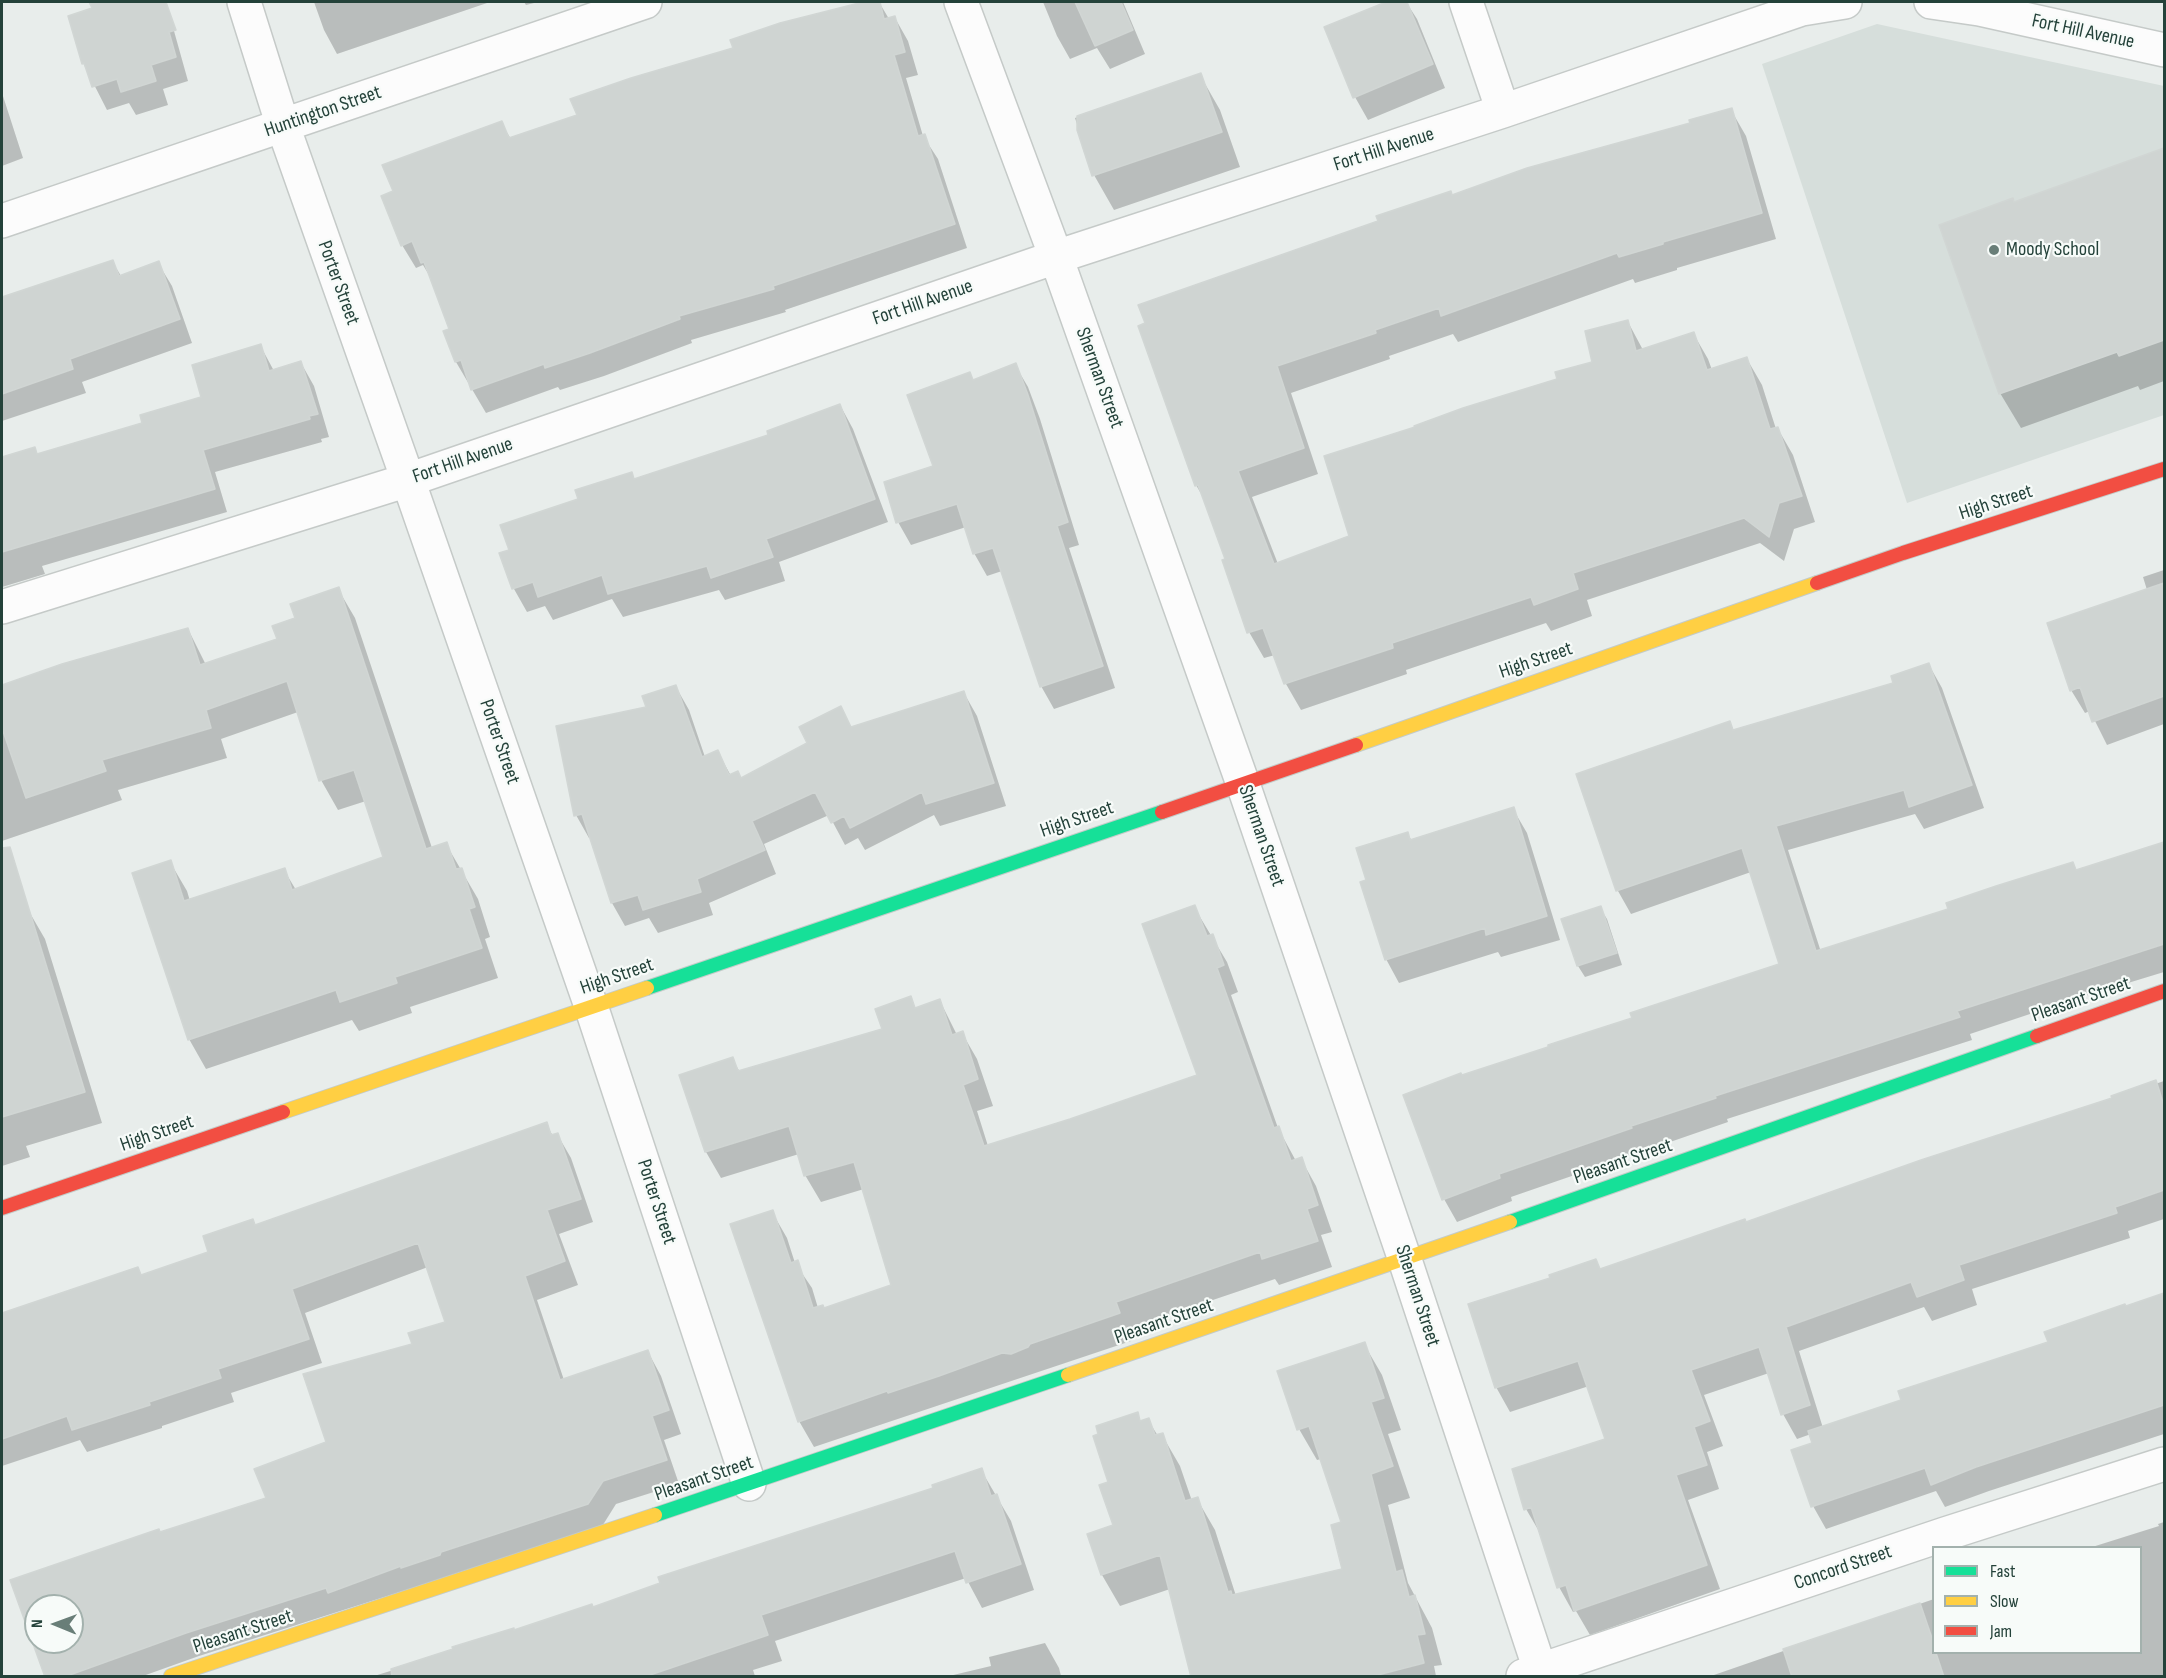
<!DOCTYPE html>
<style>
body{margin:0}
#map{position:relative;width:2166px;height:1678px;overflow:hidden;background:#e8edeb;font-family:"Sofia Sans Condensed",sans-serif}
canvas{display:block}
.frame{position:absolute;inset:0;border:3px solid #24423a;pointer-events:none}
.legend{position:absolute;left:1932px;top:1546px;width:210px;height:108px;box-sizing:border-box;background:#f7fbf9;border:2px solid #a3b1ad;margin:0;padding:8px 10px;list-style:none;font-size:18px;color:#24423a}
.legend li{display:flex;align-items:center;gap:12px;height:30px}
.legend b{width:30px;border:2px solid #a3b1ad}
.north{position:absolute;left:24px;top:1594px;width:60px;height:60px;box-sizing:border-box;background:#f7fbf9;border:2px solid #a3b1ad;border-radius:50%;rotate:271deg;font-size:16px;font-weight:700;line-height:24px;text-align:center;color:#24423a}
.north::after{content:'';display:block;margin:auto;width:21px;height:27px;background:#697e78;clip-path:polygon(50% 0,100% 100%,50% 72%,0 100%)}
</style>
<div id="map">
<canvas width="2166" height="1678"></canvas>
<div class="frame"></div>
<ul class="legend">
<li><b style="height:8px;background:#16e098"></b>Fast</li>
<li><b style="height:8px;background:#ffcf43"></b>Slow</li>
<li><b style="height:8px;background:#f24e42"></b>Jam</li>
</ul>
<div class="north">N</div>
</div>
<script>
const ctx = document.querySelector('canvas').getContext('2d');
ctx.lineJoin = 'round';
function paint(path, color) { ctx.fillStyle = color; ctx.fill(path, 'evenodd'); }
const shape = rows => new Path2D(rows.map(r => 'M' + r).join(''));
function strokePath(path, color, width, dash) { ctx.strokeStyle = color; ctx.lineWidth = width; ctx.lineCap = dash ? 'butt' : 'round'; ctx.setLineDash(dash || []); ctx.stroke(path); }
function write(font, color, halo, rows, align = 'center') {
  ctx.font = font + ' "Sofia Sans Condensed",sans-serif'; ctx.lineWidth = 4.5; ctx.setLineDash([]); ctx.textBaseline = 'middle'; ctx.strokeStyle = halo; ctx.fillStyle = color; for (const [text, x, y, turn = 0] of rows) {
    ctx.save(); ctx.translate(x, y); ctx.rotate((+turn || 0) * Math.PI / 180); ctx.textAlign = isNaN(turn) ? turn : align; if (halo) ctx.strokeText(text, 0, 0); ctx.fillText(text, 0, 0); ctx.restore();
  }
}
paint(shape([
 [1877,24,2164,86,2164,415,1907,503,1762,64]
]), '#d6dedb');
paint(shape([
 [91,2,159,2,174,31,188,81,163,89,168,105,136,115,129,103,107,110,83,63,94,9],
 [314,2,490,2,337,54,324,30],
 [524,2,538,2,526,5],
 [868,2,879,2,889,19,895,18,908,41,918,75,906,78,923,136,938,159,967,248,785,310,786,312,691,340,692,343,604,376,560,390,558,387,486,413,456,362,445,332,451,330,432,280,423,265,416,268,402,245,394,192,501,123,511,139,579,116,734,49,780,25],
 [1043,2,1123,2,1145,54,1110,69,1097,48,1070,59,1057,36],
 [1390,2,1406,2,1417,19,1445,88,1368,120,1355,97,1326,28],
 [1200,75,1220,110,1240,167,1114,210,1094,175,1075,118],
 [2,93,23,158,2,166],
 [1731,110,1746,136,1776,239,1677,268,1677,270,1635,283,1633,279,1458,342,1453,334,1389,356,1390,359,1291,393,1318,474,1252,497,1278,564,1351,537,1559,380,1594,363,1628,322,1643,350,1693,333,1708,359,1712,370,1747,359,1762,385,1776,429,1778,429,1793,455,1815,522,1794,529,1784,561,1760,543,1587,600,1592,616,1551,631,1546,623,1406,670,1407,674,1301,710,1286,684,1275,655,1264,658,1249,632,1227,560,1207,504,1196,485,1140,327,1452,196,1692,124],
 [2164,149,2164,381,2140,390,2138,386,2021,428,2000,393,2014,204],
 [112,261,121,276,158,263,172,286,192,343,82,382,86,393,2,421,2,298],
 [260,345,274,371,301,363,314,386,329,437,321,439,322,442,215,472,227,512,42,566,45,574,2,587,2,471,144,424,203,398],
 [1015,365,1028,387,1040,419,1079,545,1069,548,1115,688,1054,709,1041,686,1002,571,987,576,974,553,966,527,911,545,898,522,885,483,935,467,974,381],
 [840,405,853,429,888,522,779,562,785,581,725,600,719,590,623,617,612,599,553,620,545,606,527,612,514,589,501,554,511,551,580,500,631,474,635,480,770,436],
 [2164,570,2164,724,2107,745,2090,711,2085,713,2071,690,2147,590,2143,577],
 [338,589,355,618,432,848,446,844,478,899,490,937,485,939,498,978,410,1007,412,1013,359,1031,352,1020,206,1069,189,1039,170,862,187,891,190,901,284,870,296,890,385,858,366,801,338,810,321,780,298,712,221,739,227,758,118,790,122,800,2,841,2,688,62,666,188,629,206,665,279,640,297,619],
 [1929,665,1942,688,1984,808,1924,829,1915,814,1788,850,1821,952,1950,910,2073,864,2077,871,2164,843,2164,973,2164,972,2069,1001,1970,1034,1972,1040,1727,1119,1728,1122,1511,1197,1512,1201,1457,1222,1444,1199,1461,1077,1634,1019,1781,965,1751,872,1631,914,1618,891,1578,775,1895,684],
 [676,687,689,710,705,757,718,752,731,776,741,779,809,744,840,708,852,728,964,693,977,716,1006,806,940,826,934,815,865,850,858,838,845,845,829,815,764,844,776,874,709,903,713,915,658,933,649,918,625,926,612,903,592,838,589,838,576,815,648,708],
 [1513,809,1527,833,1560,940,1501,957,1498,952,1399,983,1386,959,1368,881,1407,833,1412,841],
 [1194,907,1227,962,1238,992,1231,995,1278,1128,1296,1161,1301,1159,1316,1186,1332,1232,1321,1235,1332,1267,1279,1285,1275,1279,1130,1328,1134,1340,814,1447,799,1421,772,1212,787,1238,795,1263,812,1288,818,1308,824,1310,893,1286,864,1189,821,1202,805,1175,799,1154,721,1178,706,1152,732,1059,740,1072,884,1030,910,998,916,1009,940,1001,957,1035,962,1033,977,1059,993,1106,977,1111,988,1146,1071,1120,1199,1076],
 [27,908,45,939,102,1123,26,1146,30,1157,2,1166,2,916],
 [1600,908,1607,919,1622,965,1585,977,1578,966,1563,920],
 [2164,1081,2164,1219,2128,1231,2130,1238,1972,1289,1977,1305,1932,1321,1924,1307,1799,1351,1823,1428,1903,1401,2050,1343,2126,1308,2164,1295,2164,1434,1989,1491,1945,1507,1936,1491,1826,1529,1813,1506,1814,1443,1811,1434,1797,1439,1783,1414,1769,1373,1704,1395,1723,1446,1707,1452,1719,1489,1688,1500,1720,1589,1590,1635,1576,1611,1573,1612,1559,1587,1540,1533,1526,1509,1607,1440,1589,1386,1510,1412,1496,1387,1552,1279,1595,1261,1601,1270,1746,1223],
 [546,1124,553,1136,557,1134,571,1158,593,1222,559,1234,578,1285,537,1300,564,1380,648,1352,661,1376,681,1434,664,1440,679,1484,616,1504,601,1528,199,1656,143,1676,46,1676,12,1581,268,1499,327,1443,414,1345,447,1323,428,1267,305,1313,322,1363,231,1393,234,1402,162,1426,162,1428,87,1452,80,1440,2,1466,2,1327,35,1316,138,1269,142,1276,210,1253,255,1227],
 [36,1606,72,1606,72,1642,36,1642],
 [1364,1344,1382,1375,1401,1430,1388,1434,1410,1498,1388,1505,1408,1583,1432,1628,1442,1665,1434,1666,1436,1676,1192,1676,1170,1589,1120,1606,1102,1575,1089,1535,1115,1526,1110,1483,1137,1414,1141,1422,1148,1420,1158,1436,1162,1435,1180,1466,1192,1501,1197,1499,1215,1530,1236,1596,1344,1570,1342,1523,1321,1459,1317,1460,1299,1429],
 [981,1470,1011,1521,1034,1590,982,1608,966,1578,775,1641,782,1661,753,1670,755,1676,374,1676,592,1609,935,1489],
 [2164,1522,2164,1676,1711,1676,1934,1599,1934,1652,2140,1652,2140,1548,2089,1548,2159,1526,2158,1524],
 [1045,1643,1059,1668,1061,1676,949,1676,991,1666,989,1657]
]), '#0003');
const building = shape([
 [89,2,166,2,176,30,169,32,176,57,151,65,156,81,121,92,117,79,92,87,84,63,82,64,68,16,92,8,89,2],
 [863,2,880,2,884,19,895,16,905,52,894,55,918,136,925,134,955,224,773,286,774,289,679,316,680,319,590,353,545,368,544,364,471,390,461,360,455,362,443,331,449,329,424,262,421,263,412,241,401,246,381,196,393,191,382,165,502,121,509,138,577,115,570,99,631,78,733,48,730,40,780,23,863,2],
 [1075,2,1121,2,1133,30,1095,46,1075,2],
 [1386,2,1407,2,1433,64,1353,98,1324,27,1386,2],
 [1201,73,1222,132,1092,176,1077,130,1077,116,1201,73],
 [1732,108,1762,213,1663,242,1663,244,1619,257,1617,253,1441,316,1439,308,1375,330,1376,333,1277,366,1304,448,1238,471,1274,564,1349,536,1324,456,1415,427,1414,426,1463,408,1557,379,1555,372,1592,362,1585,331,1628,320,1636,351,1694,332,1707,370,1747,357,1770,429,1778,427,1802,496,1779,503,1769,537,1744,518,1573,573,1578,589,1534,605,1531,597,1392,643,1393,648,1284,684,1263,628,1247,633,1222,560,1225,559,1198,485,1195,486,1138,326,1145,323,1138,305,1378,221,1376,216,1451,191,1452,195,1527,168,1690,123,1689,120,1732,108],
 [2164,148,2164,340,2119,356,2117,352,1999,394,1939,225,2013,198,2014,202,2164,148],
 [113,260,119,276,159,261,180,319,70,359,73,369,2,394,2,297,113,260],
 [261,344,269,371,301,361,318,414,309,416,310,419,203,450,215,489,2,552,2,457,35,447,37,454,142,423,140,415,201,397,192,365,261,344],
 [1016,363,1028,395,1068,522,1057,526,1103,666,1040,687,993,548,973,554,957,504,896,523,884,482,933,466,907,395,970,372,973,380,1016,363],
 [840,404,875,499,766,539,773,557,711,578,707,566,608,594,602,575,538,597,533,582,512,589,499,553,509,550,500,525,578,499,575,490,632,472,634,479,768,435,767,431,840,404],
 [2164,583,2164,696,2092,722,2080,687,2070,691,2047,623,2164,583],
 [339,587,426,849,447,842,456,869,462,868,475,907,469,909,482,948,395,977,397,983,340,1002,336,990,188,1040,132,873,171,860,184,901,285,868,292,890,383,857,354,770,319,781,287,681,206,710,211,728,102,760,106,771,26,798,2,728,2,685,62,664,188,628,200,665,277,639,272,626,295,618,290,604,339,587],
 [1929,663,1972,785,1909,807,1904,790,1776,826,1816,951,1948,909,1946,903,1996,886,2073,862,2076,870,2164,842,2164,944,1957,1011,1960,1017,1715,1096,1716,1098,1631,1126,1632,1128,1499,1174,1500,1178,1442,1200,1403,1095,1461,1073,1462,1075,1548,1047,1548,1045,1632,1018,1630,1013,1779,964,1742,848,1616,891,1576,774,1730,721,1733,730,1893,683,1891,676,1929,663],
 [676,685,702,757,718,750,729,775,738,771,741,778,807,743,799,727,841,706,851,727,964,691,994,783,926,804,922,792,850,828,844,816,831,823,815,792,752,821,765,850,697,879,701,892,643,910,638,895,611,903,582,814,574,816,556,726,646,707,642,696,676,685],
 [1514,807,1547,916,1486,935,1485,928,1385,960,1360,882,1366,880,1356,848,1408,832,1410,840,1514,807],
 [10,847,85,1092,2,1117,2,848,10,847],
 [1195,905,1207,936,1213,934,1224,965,1217,968,1274,1128,1279,1126,1291,1161,1302,1157,1318,1205,1307,1209,1318,1241,1262,1259,1260,1252,1116,1302,1120,1313,1030,1344,1028,1347,1011,1354,1002,1353,939,1376,888,1393,887,1391,798,1422,730,1224,773,1210,791,1263,798,1260,813,1308,823,1305,824,1308,891,1285,854,1162,804,1176,789,1126,705,1152,679,1075,733,1057,738,1071,882,1029,875,1009,911,996,915,1008,940,999,952,1035,963,1031,978,1079,963,1085,984,1146,1070,1119,1197,1075,1142,924,1195,905],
 [1601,906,1617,953,1577,966,1561,919,1601,906],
 [2156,1080,2164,1106,2164,1190,2115,1207,2117,1213,1959,1265,1964,1280,1917,1297,1911,1282,1786,1327,1810,1405,1781,1415,1759,1347,1691,1370,1710,1421,1694,1427,1707,1465,1676,1475,1707,1565,1574,1611,1566,1585,1557,1588,1531,1507,1524,1510,1512,1469,1605,1439,1578,1361,1495,1388,1468,1304,1550,1278,1549,1275,1596,1259,1600,1269,1745,1219,1746,1222,1921,1160,2112,1098,2111,1096,2156,1080],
 [547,1122,551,1135,558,1133,581,1199,547,1210,565,1261,525,1276,560,1380,648,1350,669,1410,652,1416,667,1460,603,1481,588,1504,441,1552,440,1555,401,1568,401,1566,328,1593,326,1588,186,1633,64,1677,45,1677,10,1580,159,1529,160,1532,266,1498,254,1469,326,1442,303,1374,412,1344,408,1333,445,1322,418,1243,292,1289,309,1339,218,1369,221,1378,149,1402,150,1405,72,1430,67,1416,2,1439,2,1313,138,1267,141,1275,208,1252,203,1236,253,1219,255,1225,547,1122],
 [36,1606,72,1606,72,1642,36,1642,36,1606],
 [2164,1293,2164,1405,1976,1467,1931,1485,1925,1468,1811,1507,1791,1450,1812,1443,1808,1431,1901,1400,1898,1391,2048,1342,2044,1332,2125,1304,2126,1306,2164,1293],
 [1365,1342,1384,1398,1371,1402,1393,1466,1371,1474,1396,1572,1402,1570,1409,1597,1415,1595,1425,1634,1417,1635,1424,1663,1370,1677,1191,1677,1160,1555,1101,1575,1087,1534,1113,1525,1099,1485,1108,1482,1093,1436,1098,1434,1096,1426,1138,1412,1140,1421,1149,1418,1155,1435,1163,1433,1185,1501,1198,1497,1228,1592,1231,1591,1232,1595,1342,1569,1331,1525,1341,1522,1309,1426,1297,1430,1277,1371,1365,1342],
 [982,1468,991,1496,997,1494,1021,1564,966,1583,955,1551,761,1615,768,1635,644,1677,392,1677,391,1669,453,1649,452,1647,514,1628,514,1630,592,1604,593,1607,660,1583,658,1577,933,1488,932,1485,982,1468],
 [1920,1603,1934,1644,1934,1653,1936,1653,1944,1677,1792,1677,1783,1649,1920,1603]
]);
paint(building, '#cfd4d2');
strokePath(building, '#d1d6d4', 1.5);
const street = shape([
 [244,2,283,126,408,480,591,1006,749,1484],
 [961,2,1056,257,1243,784,1405,1260,1542,1676],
 [1466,2,1503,111],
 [1931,2,1979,9,2164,50],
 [2,221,645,2],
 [2,607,408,480,1056,257,1503,111,1802,9,1845,2],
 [1523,1676,1945,1534,2164,1464]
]);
const fast = shape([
 [647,988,1162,812],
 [1510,1222,2037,1036],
 [655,1515,1068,1375]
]);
const slow = shape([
 [1356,745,1817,583],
 [283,1112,647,988],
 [1068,1375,1510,1222],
 [171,1676,655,1515]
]);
const jam = shape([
 [1817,583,1903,553,2164,469],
 [1162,812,1356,745],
 [2037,1036,2164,991],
 [2,1208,283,1112]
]);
strokePath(street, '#c5cac8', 36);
strokePath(fast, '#c3cbc8', 16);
strokePath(slow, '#c3cbc8', 16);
strokePath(jam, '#c3cbc8', 16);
strokePath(street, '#fcfcfc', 33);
strokePath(fast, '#16e098', 14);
strokePath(slow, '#ffcf43', 14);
strokePath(jam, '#f24e42', 14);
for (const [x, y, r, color] of [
 [1994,250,6,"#697e78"]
]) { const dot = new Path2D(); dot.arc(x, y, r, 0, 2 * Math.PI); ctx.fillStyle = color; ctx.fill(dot); strokePath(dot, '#f7fbf9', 2); }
write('20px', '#24423a', '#f7fbf9', [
 ["Fort Hill Avenue",2083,32,12],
 ["Huntington Street",323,112,-19],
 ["Fort Hill Avenue",1384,150,-18],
 ["Porter Street",338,283,70],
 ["Fort Hill Avenue",923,303,-19],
 ["Sherman Street",1099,378,70],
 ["Fort Hill Avenue",463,461,-19],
 ["High Street",1996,503,-18],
 ["High Street",1536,661,-19],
 ["Porter Street",499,742,71],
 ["High Street",1077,820,-19],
 ["Sherman Street",1261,836,71],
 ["High Street",617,977,-19],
 ["Pleasant Street",2081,1000,-19],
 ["High Street",157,1134,-19],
 ["Pleasant Street",1623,1162,-19],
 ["Porter Street",656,1202,72],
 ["Sherman Street",1417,1296,72],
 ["Pleasant Street",1164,1322,-19],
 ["Pleasant Street",704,1479,-19],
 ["Concord Street",1843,1568,-19],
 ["Pleasant Street",243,1632,-18]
]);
write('20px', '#24423a', '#f7fbf9', [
 ["Moody School",2006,250]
], 'left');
</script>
